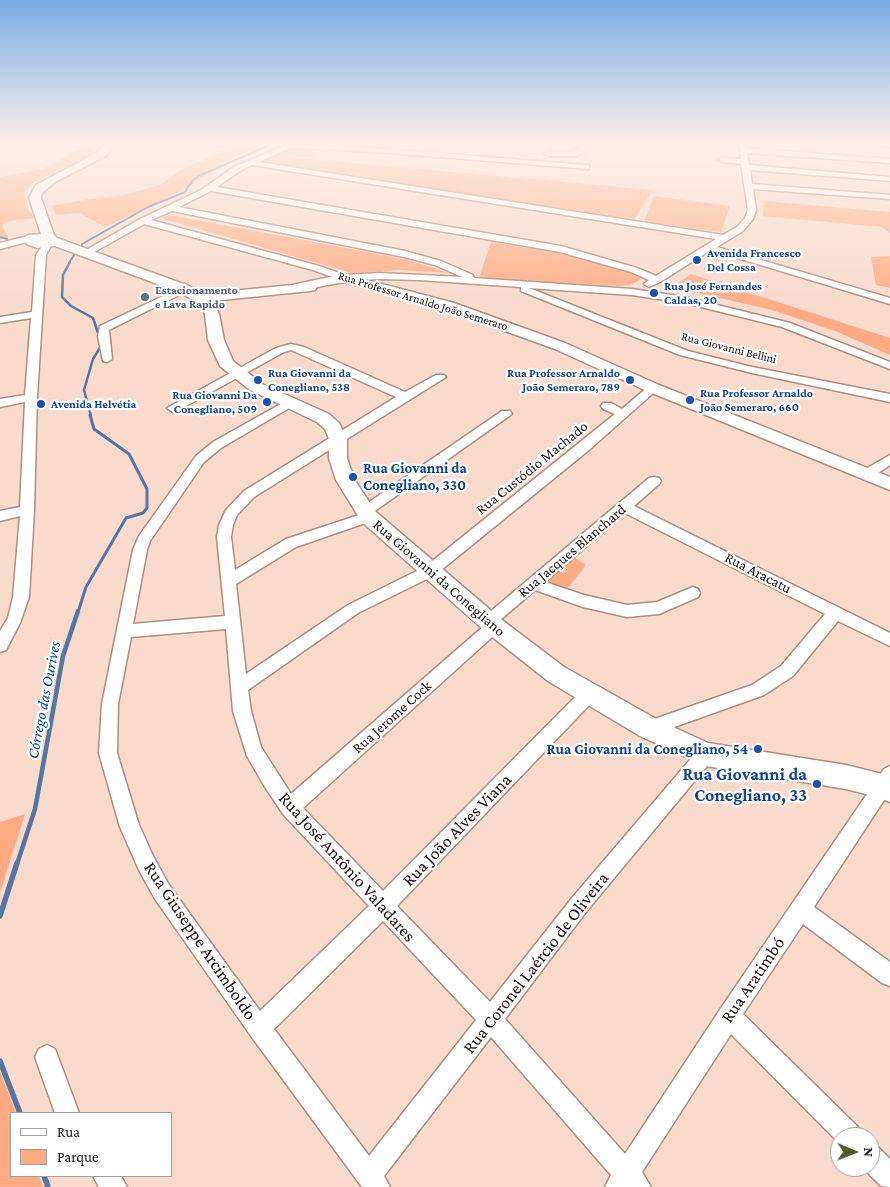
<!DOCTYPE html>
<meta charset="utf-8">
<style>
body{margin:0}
#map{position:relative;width:890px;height:1187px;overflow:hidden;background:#f8dbcd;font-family:"Crimson Pro",serif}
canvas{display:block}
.legend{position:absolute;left:10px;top:1112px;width:162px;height:65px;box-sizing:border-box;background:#fff;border:1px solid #a4a09e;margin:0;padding:6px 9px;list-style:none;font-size:15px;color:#1c120d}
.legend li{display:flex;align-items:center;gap:10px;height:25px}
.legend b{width:25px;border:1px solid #a4a09e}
.north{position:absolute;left:830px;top:1127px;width:50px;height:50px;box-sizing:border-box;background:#fff;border:1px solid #a4a09e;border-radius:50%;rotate:91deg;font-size:14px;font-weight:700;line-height:20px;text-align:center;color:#1c120d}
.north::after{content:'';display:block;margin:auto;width:18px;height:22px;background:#535a29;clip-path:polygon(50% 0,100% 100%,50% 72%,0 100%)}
</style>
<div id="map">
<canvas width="890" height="1187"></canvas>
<ul class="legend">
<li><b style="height:6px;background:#fff"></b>Rua</li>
<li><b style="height:14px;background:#ffab81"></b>Parque</li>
</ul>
<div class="north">N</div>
</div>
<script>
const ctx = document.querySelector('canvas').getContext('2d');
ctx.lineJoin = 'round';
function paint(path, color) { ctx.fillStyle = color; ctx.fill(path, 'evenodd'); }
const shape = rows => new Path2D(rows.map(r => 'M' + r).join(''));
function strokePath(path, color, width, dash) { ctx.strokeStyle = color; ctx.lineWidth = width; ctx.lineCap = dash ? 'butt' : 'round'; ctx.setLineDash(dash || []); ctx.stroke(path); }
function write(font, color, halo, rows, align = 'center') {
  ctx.font = font + ' "Crimson Pro",serif'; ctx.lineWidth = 4.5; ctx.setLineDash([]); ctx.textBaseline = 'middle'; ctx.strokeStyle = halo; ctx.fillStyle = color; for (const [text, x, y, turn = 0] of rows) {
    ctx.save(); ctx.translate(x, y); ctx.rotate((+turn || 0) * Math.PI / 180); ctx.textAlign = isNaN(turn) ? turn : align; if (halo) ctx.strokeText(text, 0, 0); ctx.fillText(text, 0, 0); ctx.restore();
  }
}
paint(shape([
 [87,144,97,144,91,154,34,183,24,192,26,207,35,218,10,221,2,225,8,238,0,239,0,177,43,169],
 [239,144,264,144,234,158,183,190,105,227,80,213,56,215,52,206,83,200,123,195,160,185,181,170],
 [302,144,328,146,330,148,319,149,313,158,279,155],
 [276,156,609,186,653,190,634,220,263,162],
 [654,196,730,206,721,232,644,222],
 [764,201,890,212,890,233,882,227,763,216],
 [170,215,405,259,449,273,399,270,352,273,164,219,163,217],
 [491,242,553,252,604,263,631,272,640,276,640,280,630,285,617,286,479,278],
 [890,256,890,288,876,285,871,257],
 [691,274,890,338,890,355,835,331,772,310,672,287],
 [569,554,586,565,563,594,539,585],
 [25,814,0,893,0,822],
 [0,1071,16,1113,11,1113,11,1176,39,1176,43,1187,0,1187]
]), '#ffab81');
strokePath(shape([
 [0,237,7,239],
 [82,248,82,244,148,207,185,192,193,180,201,175,272,144],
 [69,263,74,255]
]), '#5575a5', 2);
strokePath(shape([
 [70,262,63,275,62,297,71,306,93,318,99,336],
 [91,416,84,390,93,359,101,346,100,343]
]), '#5575a5', 2.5);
strokePath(shape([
 [78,612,86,587,126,518,143,513,147,508,147,489,129,454,94,429,90,415]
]), '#5575a5', 3);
strokePath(shape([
 [17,864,35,809,63,656,78,611]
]), '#5575a5', 4.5);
strokePath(shape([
 [0,916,17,863],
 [0,1061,20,1113],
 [44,1176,48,1187]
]), '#5575a5', 5.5);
const street = shape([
 [288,144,374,148,586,165,589,165,589,169,374,152,291,148,259,162,723,235,737,227,745,218,748,210,741,164,722,162,718,160,722,158,741,159,739,144,745,144,746,148,890,159,890,163,747,153,749,165,890,177,890,181,750,170,752,184,890,195,890,199,753,189,756,210,753,219,743,231,717,247,890,298,890,304,711,250,660,282,649,287,644,284,649,280,631,272,560,252,211,191,179,207,405,251,441,261,473,275,474,278,632,289,685,297,790,323,890,362,890,369,782,327,685,303,632,295,529,288,688,351,752,367,890,394,890,402,752,373,680,355,521,291,521,287,420,280,380,279,344,281,313,270,144,224,89,255,86,256,81,253,140,219,201,190,234,167,288,144],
 [252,165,716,239,656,276,637,268,561,246,217,187,240,171,252,165],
 [172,211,404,257,435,265,462,277,380,273,345,275,319,266,151,220,172,211],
 [581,144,588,144,584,152,577,156,548,156,544,154,548,152,573,152,578,149,581,144],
 [873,144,890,144,890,147,877,146,873,144],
 [32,235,35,236,35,240,0,249,0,243,32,235],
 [48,241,52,244,46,255,37,397,34,510,29,597,20,623,6,650,0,652,0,631,8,618,13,597,20,516,0,521,0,511,20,507,25,402,0,407,0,399,25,395,31,318,0,323,0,317,32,312,36,255,45,242,48,241],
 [184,286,187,287,187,291,109,330,112,359,107,362,103,361,98,336,100,326,184,286],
 [291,344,304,347,405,392,436,375,444,375,446,377,254,497,237,515,233,525,231,537,235,570,286,539,359,515,357,512,359,509,502,411,510,411,512,414,372,513,376,517,374,520,296,547,236,584,246,674,348,605,425,567,615,414,603,409,601,406,603,403,611,403,622,409,649,386,653,385,659,388,589,450,435,575,358,613,248,690,251,711,261,747,291,794,484,626,481,621,484,617,649,478,654,477,659,478,661,481,659,484,634,506,890,633,890,646,838,621,793,676,764,695,649,736,643,733,640,728,643,723,752,685,781,666,825,614,625,513,545,582,584,595,627,605,657,602,693,587,698,589,700,593,698,597,659,614,627,617,583,607,535,590,499,621,502,626,500,630,303,808,383,891,583,689,589,687,595,689,597,694,595,699,397,906,490,1002,572,898,700,748,706,746,712,748,715,754,712,760,586,912,505,1019,625,1154,721,1008,884,769,890,766,890,791,814,907,890,962,890,986,882,983,803,924,743,1014,859,1128,862,1137,840,1137,840,1144,731,1034,642,1172,651,1187,605,1187,611,1175,491,1037,384,1176,390,1187,362,1187,251,1036,155,899,139,870,120,827,99,753,102,704,133,550,139,536,196,456,213,442,286,401,294,401,296,404,221,448,204,462,150,541,147,550,133,624,225,616,217,537,219,525,226,510,244,491,396,397,291,350,284,352,177,411,173,412,167,408,276,348,291,344],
 [226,629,233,711,247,756,265,787,283,814,369,906,260,1011,169,885,153,856,139,825,117,753,118,704,131,637,226,629],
 [383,921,476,1020,369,1156,274,1029,383,921],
 [890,455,890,465,872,477,862,477,861,474,862,471,890,455],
 [47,1045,55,1049,79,1113,55,1113,35,1057,39,1049,47,1045],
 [870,1145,879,1148,890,1159,890,1187,881,1186,862,1167,870,1167,870,1145],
 [93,1176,121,1176,127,1187,99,1187,93,1176]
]);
const secondary = shape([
 [103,144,113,144,106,156,55,182,42,193,41,198,54,235,57,238,189,286,202,294,292,285,344,274,454,303,565,343,659,385,890,477,890,490,647,391,555,349,444,309,344,282,317,287,315,290,310,291,212,301,219,314,224,340,233,361,262,384,329,414,339,423,347,439,347,458,354,479,376,512,502,620,564,667,658,720,708,743,846,765,890,776,890,802,878,797,846,789,706,766,697,762,640,736,548,681,486,632,362,522,336,480,329,458,329,439,325,429,317,422,250,390,220,366,208,340,205,314,201,306,195,301,179,292,55,246,37,248,27,244,25,241,28,235,41,234,29,198,36,185,98,152,103,144]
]);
strokePath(street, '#aa8f82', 3);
strokePath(secondary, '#aa8f82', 3);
paint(street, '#fff');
paint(secondary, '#fff');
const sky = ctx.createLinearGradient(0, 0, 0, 310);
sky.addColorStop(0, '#77ace7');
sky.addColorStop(0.46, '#fcefe8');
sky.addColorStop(1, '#fcefe800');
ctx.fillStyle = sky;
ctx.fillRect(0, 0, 890, 310);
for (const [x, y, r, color] of [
 [697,260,5,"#1a4fb4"],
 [654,293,5,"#1a4fb4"],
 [145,297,5,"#5c6f8a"],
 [258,380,5,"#1a4fb4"],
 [630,380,5,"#1a4fb4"],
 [690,400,5,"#1a4fb4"],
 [267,402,5,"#1a4fb4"],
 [41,404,5,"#1a4fb4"],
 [353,477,5,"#1a4fb4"],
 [758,749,5,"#1a4fb4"],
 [817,784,5,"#1a4fb4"]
]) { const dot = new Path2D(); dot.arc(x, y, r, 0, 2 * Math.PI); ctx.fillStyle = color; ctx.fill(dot); strokePath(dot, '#fff', 2); }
write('bold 12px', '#164399', '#fff', [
 ["Avenida Francesco",707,253],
 ["Del Cossa",707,267],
 ["Rua José Fernandes",664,286],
 ["Caldas, 20",664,300],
 ["Rua Giovanni da",268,373],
 ["Conegliano, 538",268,387],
 ["Rua Professor Arnaldo",620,373,"right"],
 ["João Semeraro, 789",620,387,"right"],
 ["Rua Professor Arnaldo",700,393],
 ["João Semeraro, 660",700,407],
 ["Rua Giovanni Da",257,395,"right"],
 ["Conegliano, 509",257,409,"right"],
 ["Avenida Helvétia",51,404]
], 'left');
write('bold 12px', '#4e5e75', '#fff', [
 ["Estacionamento",155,290],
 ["e Lava Rapido",155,304]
], 'left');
write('12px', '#1c120d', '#fff', [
 ["Rua Professor Arnaldo João Semeraro",423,301,17],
 ["Rua Giovanni Bellini",729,348,14]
]);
write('bold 15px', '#164399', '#fff', [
 ["Rua Giovanni da",363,468],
 ["Conegliano, 330",363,485],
 ["Rua Giovanni da Conegliano, 54",748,749,"right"]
], 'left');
write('15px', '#1c120d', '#fff', [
 ["Rua Custódio Machado",532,468,-39],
 ["Rua Jacques Blanchard",572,551,-40],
 ["Rua Aracatu",758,573,27],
 ["Rua Giovanni da Conegliano",439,578,41],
 ["Rua Jerome Cock",392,717,-42]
]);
write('italic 16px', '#04479a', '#fff', [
 ["Córrego das Ourives",44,700,-79]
]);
write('bold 18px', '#164399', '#fff', [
 ["Rua Giovanni da",807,774],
 ["Conegliano, 33",807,795]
], 'right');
write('18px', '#1c120d', '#fff', [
 ["Rua João Alves Viana",457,830,-46],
 ["Rua José Antônio Valadares",347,867,48],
 ["Rua Giuseppe Arcimboldo",200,941,56],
 ["Rua Coronel Laércio de Oliveira",536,963,-52],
 ["Rua Aratimbó",753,980,-56]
]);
</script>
